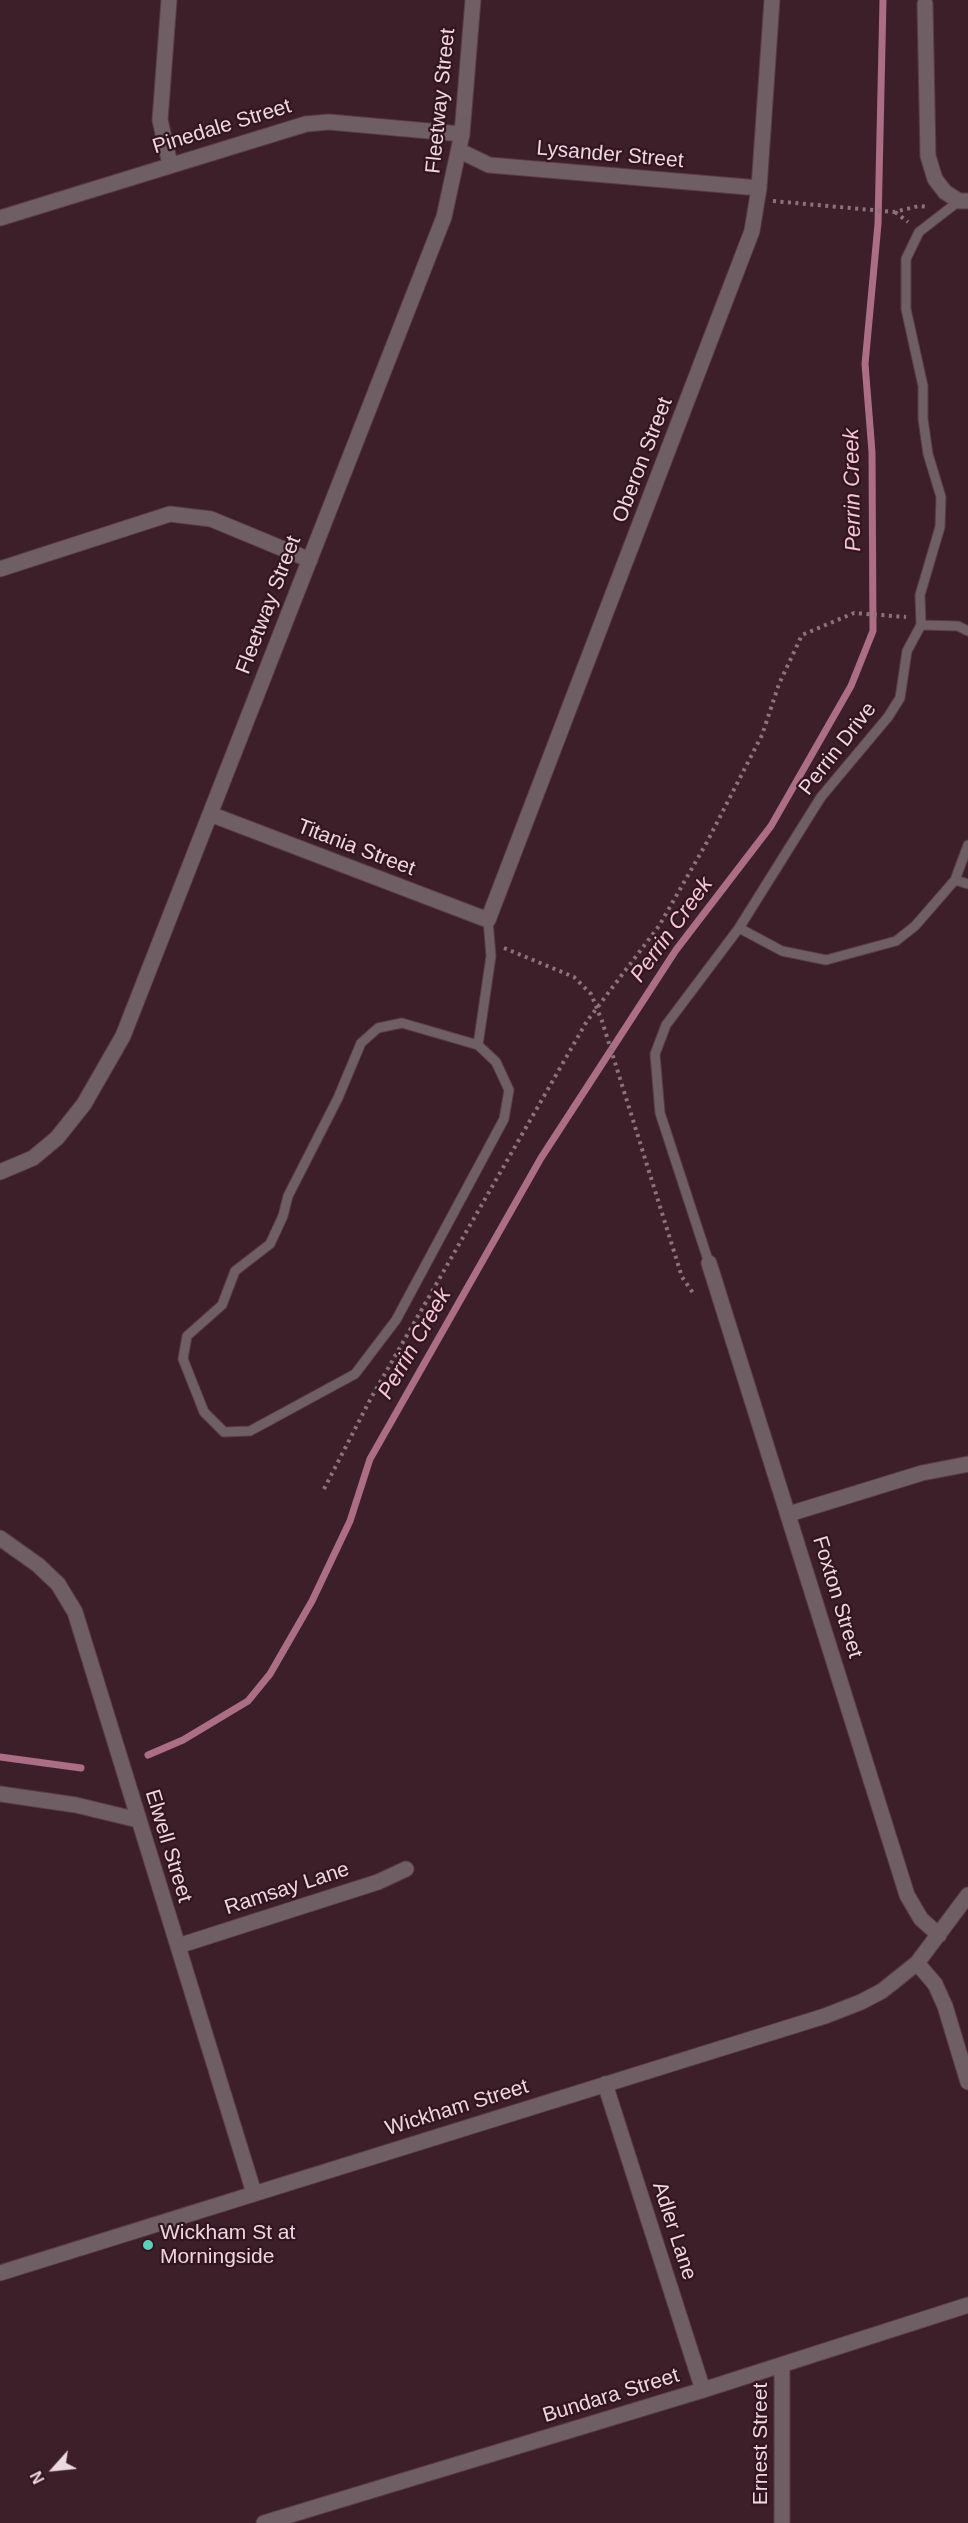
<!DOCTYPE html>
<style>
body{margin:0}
#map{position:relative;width:968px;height:2523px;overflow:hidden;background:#3d1f29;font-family:Arial,sans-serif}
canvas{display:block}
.north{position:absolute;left:24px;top:2439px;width:60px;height:60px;-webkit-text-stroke:4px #321520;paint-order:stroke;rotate:243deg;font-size:16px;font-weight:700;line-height:24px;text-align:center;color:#edd8de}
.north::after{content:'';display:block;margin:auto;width:21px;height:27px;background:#edd8de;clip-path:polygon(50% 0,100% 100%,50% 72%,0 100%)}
</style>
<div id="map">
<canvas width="968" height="2523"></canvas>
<div class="north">N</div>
</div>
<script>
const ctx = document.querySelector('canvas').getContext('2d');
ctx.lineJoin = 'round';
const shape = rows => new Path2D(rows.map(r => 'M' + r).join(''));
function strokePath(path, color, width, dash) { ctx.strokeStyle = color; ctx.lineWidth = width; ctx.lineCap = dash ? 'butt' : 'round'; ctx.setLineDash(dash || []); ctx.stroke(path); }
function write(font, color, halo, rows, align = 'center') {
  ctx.font = font + ' Arial,sans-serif'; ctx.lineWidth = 4.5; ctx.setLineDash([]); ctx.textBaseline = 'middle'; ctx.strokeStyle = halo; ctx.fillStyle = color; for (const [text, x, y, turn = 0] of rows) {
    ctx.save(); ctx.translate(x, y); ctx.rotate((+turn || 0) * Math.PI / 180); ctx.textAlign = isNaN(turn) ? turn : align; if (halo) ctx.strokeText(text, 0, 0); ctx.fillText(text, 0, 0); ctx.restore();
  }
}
strokePath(shape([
 [148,1755,183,1740,248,1701,270,1674,312,1601,350,1521,370,1459,541,1158,676,950,771,826,851,686,873,631,872,452,865,364,878,224,883,0],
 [0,1757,81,1768]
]), '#ab6e84', 7);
const lane = shape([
 [921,625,958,626,968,631],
 [955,880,968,884],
 [739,928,782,951,826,960,896,941,915,926,955,880,968,845],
 [402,1023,478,1045,496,1062,509,1090,504,1119,396,1320,355,1374,250,1431,224,1432,204,1412,183,1359,187,1336,222,1305,235,1271,270,1244,283,1216,288,1196,338,1098,361,1043,378,1028,402,1023],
 [478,1045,491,956,488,920],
 [709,1263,660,1113,655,1054,666,1025,739,928,821,797,888,717,900,698,907,651,921,625,920,595,940,527,941,497,928,454,923,419,923,386,906,309,906,259,919,232,959,201]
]);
const street = shape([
 [169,0,160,120,170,164],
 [925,4,928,156,935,179,945,192,959,201,968,201],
 [460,151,489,165,759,188],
 [0,218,306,124,329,122,462,134],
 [0,569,170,514,211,519,310,560],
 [210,814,488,920,752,231,759,188,772,0],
 [0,1172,33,1158,57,1138,84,1104,123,1036,444,217,462,134,473,0],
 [709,1263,907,1895,921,1919,939,1935],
 [789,1514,922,1473,968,1464],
 [0,1538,38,1565,58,1584,75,1612,254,2193],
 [0,1794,76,1805,138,1820],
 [178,1946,378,1882,406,1869],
 [917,1963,935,1984,945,2006,968,2082],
 [605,2084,703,2390],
 [0,2273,825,2016,861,2002,882,1991,917,1963,968,1895],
 [264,2523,703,2390,968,2305],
 [782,2523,782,2365]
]);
strokePath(lane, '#593d46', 11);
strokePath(street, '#593d46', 17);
strokePath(shape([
 [773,201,894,212,919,206,929,207],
 [895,212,908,222],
 [504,948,574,977,591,994,602,1021,682,1277,693,1293],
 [324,1489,371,1398,587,1021,659,926,707,842,762,735,779,684,802,635,854,613,906,617]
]), '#8c737b', 4, [3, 4.5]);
strokePath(lane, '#6f5f64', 9);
strokePath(street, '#6f5f64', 15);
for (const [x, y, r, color] of [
 [148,2245,6,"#5eceb8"]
]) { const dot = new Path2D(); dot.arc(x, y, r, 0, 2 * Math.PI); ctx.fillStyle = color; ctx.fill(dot); strokePath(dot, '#321520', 2); }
write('21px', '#edd8de', '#321520', [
 ["Fleetway Street",441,101,-84],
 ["Pinedale Street",222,127,-17],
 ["Lysander Street",610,155,5],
 ["Oberon Street",643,460,-69],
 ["Fleetway Street",269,605,-69],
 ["Perrin Drive",838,749,-52],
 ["Titania Street",356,848,21],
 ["Foxton Street",837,1597,73],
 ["Elwell Street",168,1846,73],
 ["Ramsay Lane",287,1889,-18],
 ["Wickham Street",457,2108,-17],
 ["Adler Lane",674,2231,72],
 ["Bundara Street",611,2396,-17],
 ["Ernest Street",761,2444,-90]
]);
write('21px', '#edd8de', '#321520', [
 ["Wickham St at",160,2233],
 ["Morningside",160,2257]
], 'left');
write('italic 22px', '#f5c6d4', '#321520', [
 ["Perrin Creek",853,490,-91],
 ["Perrin Creek",672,930,-54],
 ["Perrin Creek",415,1344,-60]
]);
</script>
